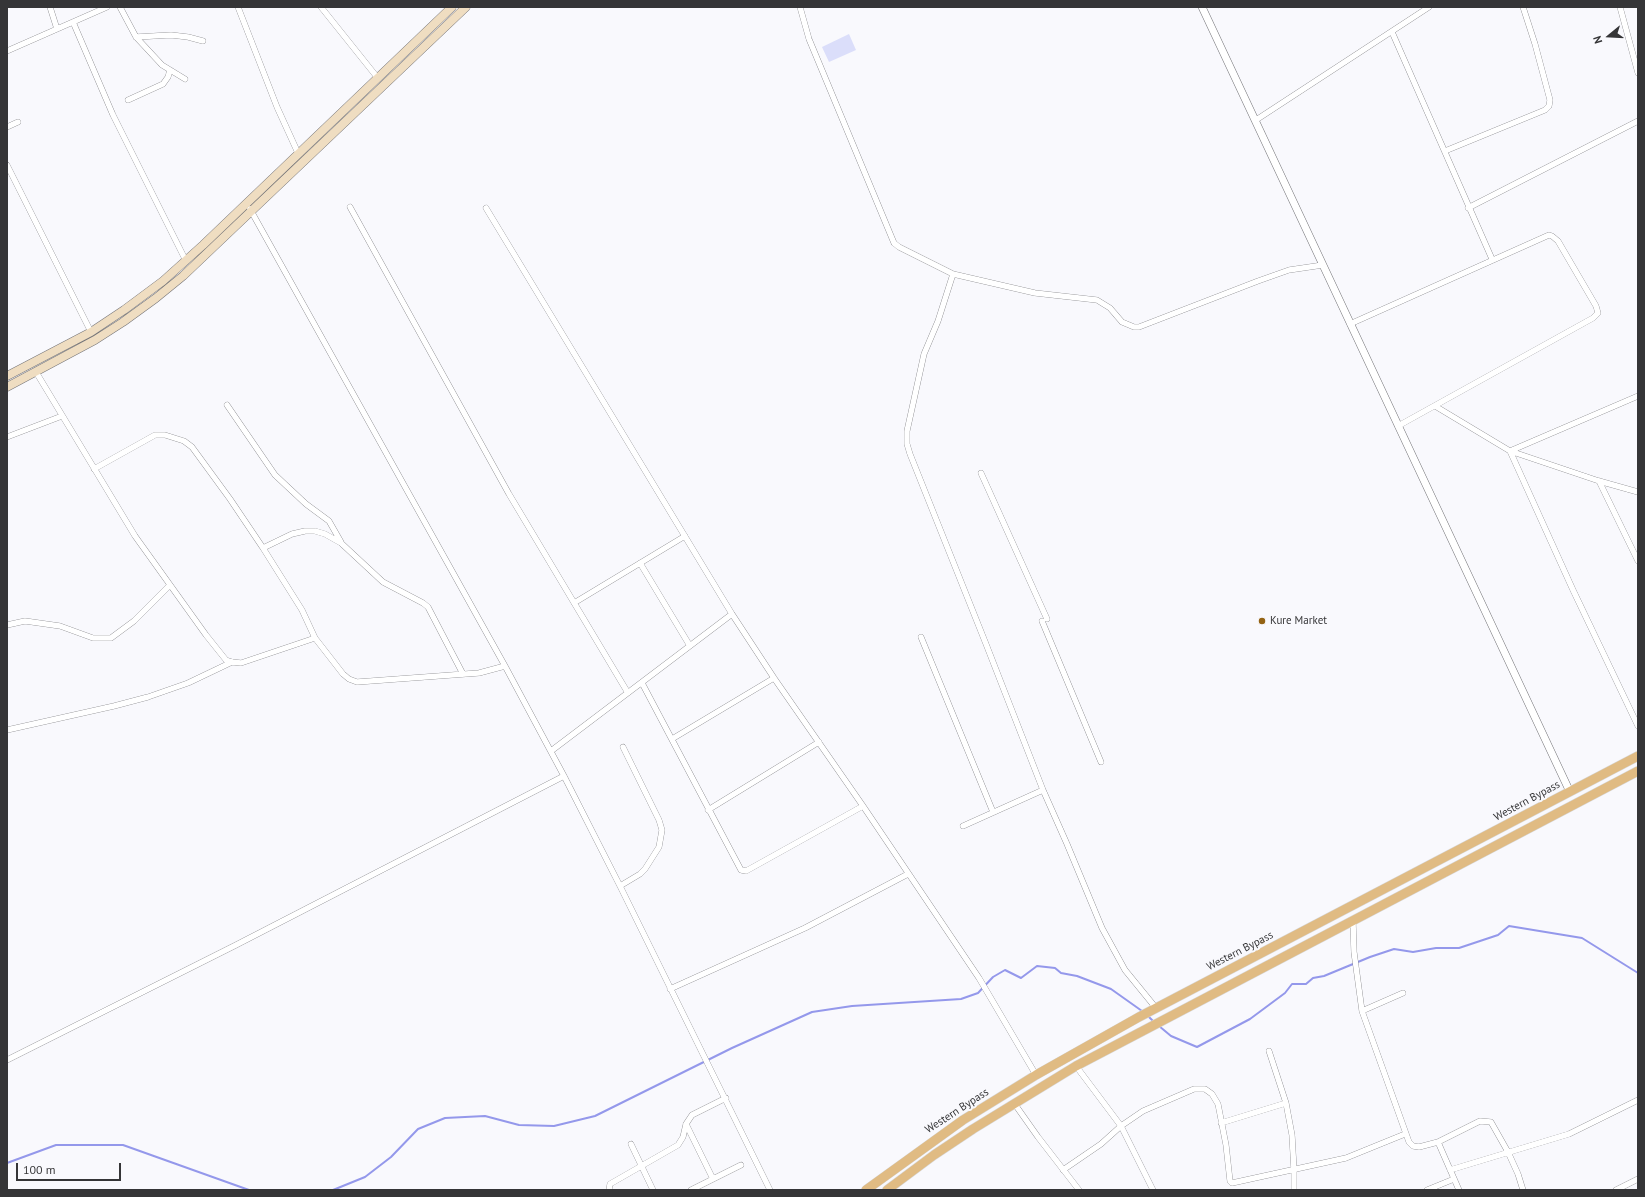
<!DOCTYPE html>
<style>
body{margin:0}
#map{position:relative;width:1645px;height:1197px;overflow:hidden;background:#f9f9fd;font-family:"PT Sans",sans-serif}
canvas{display:block}
.frame{position:absolute;inset:0;border:8px solid #353537;pointer-events:none}
.north{position:absolute;left:1589px;top:16px;width:40px;height:40px;-webkit-text-stroke:3px #f9f9fd;paint-order:stroke;rotate:252deg;font-size:11px;font-weight:700;line-height:16px;text-align:center;color:#353537}
.north::after{content:'';display:block;margin:auto;width:14px;height:18px;background:#353537;clip-path:polygon(50% 0,100% 100%,50% 72%,0 100%)}
.scale{position:absolute;left:16px;top:1163px;width:105px;height:18px;box-sizing:border-box;border:2px solid #353537;border-top:0;padding-left:5px;font-size:12px;line-height:14px;white-space:nowrap;color:#353537;-webkit-text-stroke:3px #f9f9fd;paint-order:stroke}
</style>
<div id="map">
<canvas width="1645" height="1197"></canvas>
<div class="frame"></div>
<div class="north">N</div>
<div class="scale">100 m</div>
</div>
<script>
const ctx = document.querySelector('canvas').getContext('2d');
ctx.lineJoin = 'round';
function paint(path, color) { ctx.fillStyle = color; ctx.fill(path, 'evenodd'); }
const shape = rows => new Path2D(rows.map(r => 'M' + r).join(''));
function strokePath(path, color, width, dash) { ctx.strokeStyle = color; ctx.lineWidth = width; ctx.lineCap = dash ? 'butt' : 'round'; ctx.setLineDash(dash || []); ctx.stroke(path); }
function write(font, color, halo, rows, align = 'center') {
  ctx.font = font + ' "PT Sans",sans-serif'; ctx.lineWidth = 4; ctx.setLineDash([]); ctx.textBaseline = 'middle'; ctx.strokeStyle = halo; ctx.fillStyle = color; for (const [text, x, y, turn = 0] of rows) {
    ctx.save(); ctx.translate(x, y); ctx.rotate((+turn || 0) * Math.PI / 180); ctx.textAlign = isNaN(turn) ? turn : align; if (halo) ctx.strokeText(text, 0, 0); ctx.fillText(text, 0, 0); ctx.restore();
  }
}
paint(shape([
 [849,34,856,50,829,62,822,47]
]), '#dbdefa');
strokePath(shape([
 [1147,1015,1154,1022],
 [1159,1026,1171,1036,1197,1047,1250,1019,1285,993,1292,984,1306,984,1313,978,1324,976,1370,957,1394,949,1413,952,1436,948,1459,948,1498,935,1509,926,1582,938,1638,973],
 [7,1163,56,1145,123,1145,249,1190],
 [333,1190,365,1177,391,1157,418,1129,445,1118,485,1116,519,1125,554,1126,595,1116,732,1048,812,1012,852,1006,961,999,978,993,993,977,1005,970,1021,978,1037,966,1055,968,1061,973,1077,976,1111,989,1142,1011]
]), '#9498eb', 2);
const minor = shape([
 [50,7,57,29],
 [120,7,136,37,162,65,185,79],
 [238,7,277,107,298,153],
 [321,7,377,77],
 [800,7,809,39,894,243,899,247,953,274,1035,293,1097,300,1110,308,1122,322,1134,327,1139,327,1258,281,1289,270,1323,265],
 [1620,7,1638,73],
 [73,22,113,115,186,261],
 [1392,32,1492,259],
 [136,37,171,35,188,37,203,41],
 [7,51,107,7],
 [128,100,163,84,168,77,170,70],
 [1256,120,1429,7],
 [7,127,18,122],
 [1445,151,1545,110,1549,106,1550,100,1535,44,1523,7],
 [7,165,91,332],
 [350,207,509,494,628,693],
 [486,208,732,614,774,678,863,806,979,978,1036,1075],
 [1468,208,1638,121],
 [250,209,505,666,564,776,620,886,770,1190],
 [953,274,938,321,924,354,907,431,907,444,910,454,986,644,1043,790,1067,844,1102,928,1125,970,1156,1008],
 [1350,324,1549,235,1552,236,1558,241,1596,306,1598,313,1593,318,1398,426],
 [36,372,135,536,206,635,226,660,232,662,241,663,315,638,343,674,349,679,357,682,479,673,505,666],
 [1638,396,1510,451,1573,590,1638,726],
 [227,405,275,475,306,504,329,521,341,542],
 [1435,406,1510,451,1599,481,1638,492],
 [7,437,62,416],
 [94,469,155,435,165,435,184,441,192,447,230,499,263,548,302,610,315,638],
 [981,473,1047,619],
 [1599,481,1638,561],
 [263,548,292,534,305,531,315,531,325,534,341,543,383,582,423,603,428,607,463,674],
 [640,563,690,646],
 [574,603,685,536],
 [1042,621,1101,762],
 [7,625,25,621,60,626,93,638,111,638,134,621,170,585],
 [921,637,993,812],
 [642,683,741,870,746,871,863,806],
 [7,730,114,706,148,697,188,683,232,662],
 [672,739,774,678],
 [551,751,732,614],
 [708,810,819,742],
 [963,826,1043,790],
 [620,886,640,874,645,869,659,847,662,830,659,820,623,747],
 [1353,921,1354,952,1362,1011,1409,1142,1413,1146,1419,1147,1438,1142,1480,1121,1491,1122,1508,1152,1518,1174,1523,1190],
 [670,989,805,928,908,874],
 [1362,1011,1403,993],
 [1269,1051,1286,1103,1292,1135,1294,1170,1294,1190],
 [7,1060,236,945,564,776],
 [1076,1066,1121,1126,1153,1190],
 [1014,1103,1038,1137,1079,1190],
 [1221,1123,1286,1103],
 [686,1124,713,1179],
 [1438,1142,1459,1190],
 [631,1144,653,1190],
 [1063,1170,1101,1144,1121,1126,1143,1111,1194,1089,1205,1089,1212,1094,1218,1104,1226,1145,1230,1181,1232,1183,1346,1158,1405,1134],
 [1450,1170,1569,1134,1638,1100],
 [609,1190,610,1184,678,1145,683,1137,686,1124,692,1115,726,1098],
 [691,1190,741,1165],
 [1427,1190,1454,1179],
 [1616,1190,1638,1179]
]);
const tertiary = shape([
 [1202,7,1570,792]
]);
const secondary = shape([
 [7,376,91,332,124,310,163,281,203,245,452,7],
 [7,387,95,340,123,322,156,298,183,276,466,7]
]);
const primary = shape([
 [866,1190,963,1120,1036,1075,1139,1017,1638,756],
 [887,1190,934,1155,973,1129,1076,1066,1638,771]
]);
strokePath(minor, '#747478', 6);
strokePath(tertiary, '#747478', 8);
strokePath(secondary, '#747478', 9);
strokePath(primary, '#d7d7d7', 10);
strokePath(minor, '#fff', 5.5);
strokePath(tertiary, '#fff', 7);
strokePath(secondary, '#efddc1', 8);
strokePath(primary, '#e0bb83', 9);
for (const [x, y, r, color] of [
 [1262,621,4,"#946314"]
]) { const dot = new Path2D(); dot.arc(x, y, r, 0, 2 * Math.PI); ctx.fillStyle = color; ctx.fill(dot); strokePath(dot, '#f9f9fd', 1.5); }
write('11px', '#353537', '#f9f9fd', [
 ["Kure Market",1270,621]
], 'left');
write('11px', '#353537', '#f9f9fd', [
 ["Western Bypass",1527,801,-28],
 ["Western Bypass",1240,951,-27],
 ["Western Bypass",957,1111,-33]
]);
</script>
